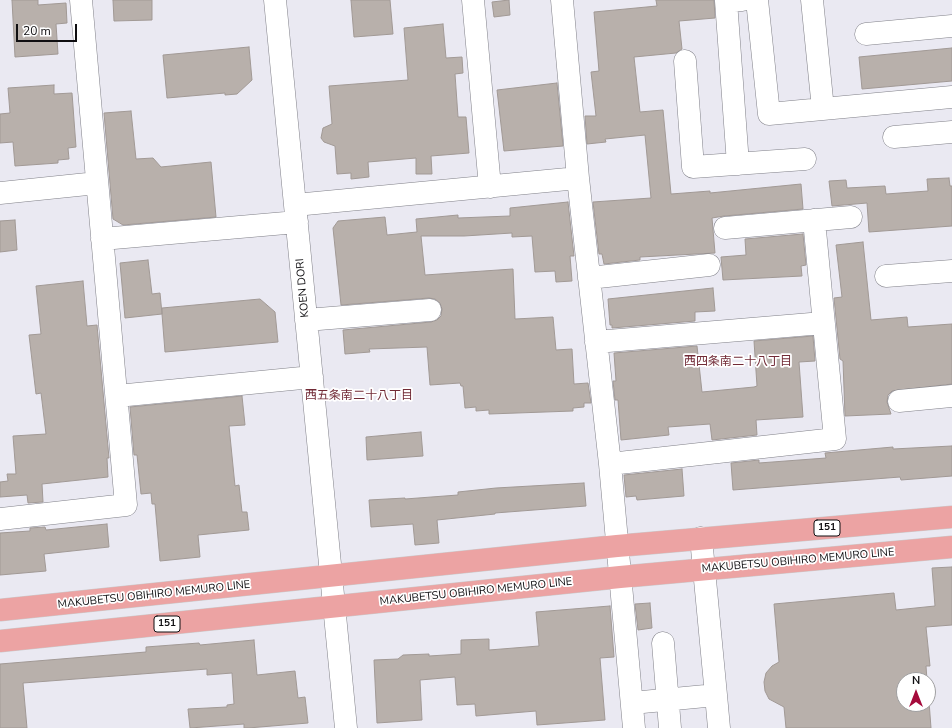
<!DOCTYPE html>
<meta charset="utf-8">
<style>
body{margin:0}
#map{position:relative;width:952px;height:728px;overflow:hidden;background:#eae9f2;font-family:"Nunito Sans",sans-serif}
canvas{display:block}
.north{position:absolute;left:896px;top:672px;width:40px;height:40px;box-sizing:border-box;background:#fff;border:1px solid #9f9fa0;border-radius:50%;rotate:0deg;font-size:11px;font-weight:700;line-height:16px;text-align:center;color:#0f0e11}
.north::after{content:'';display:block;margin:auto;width:14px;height:18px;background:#a50a3b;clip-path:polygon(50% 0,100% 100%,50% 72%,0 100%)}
.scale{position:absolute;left:16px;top:24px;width:61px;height:18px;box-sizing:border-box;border:2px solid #0f0e11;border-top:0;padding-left:5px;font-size:12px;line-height:14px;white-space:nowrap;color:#0f0e11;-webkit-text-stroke:3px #fff;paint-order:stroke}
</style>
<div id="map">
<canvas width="952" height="728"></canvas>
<div class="north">N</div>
<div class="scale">20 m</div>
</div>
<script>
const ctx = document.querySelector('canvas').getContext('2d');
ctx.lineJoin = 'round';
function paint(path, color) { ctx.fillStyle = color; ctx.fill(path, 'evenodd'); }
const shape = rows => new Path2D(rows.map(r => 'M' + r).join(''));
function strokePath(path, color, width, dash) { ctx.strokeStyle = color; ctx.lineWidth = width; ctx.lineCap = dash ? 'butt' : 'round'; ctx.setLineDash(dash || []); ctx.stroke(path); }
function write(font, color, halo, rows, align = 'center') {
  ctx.font = font + ' "Nunito Sans","Noto Sans JP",sans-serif'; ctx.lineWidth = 3.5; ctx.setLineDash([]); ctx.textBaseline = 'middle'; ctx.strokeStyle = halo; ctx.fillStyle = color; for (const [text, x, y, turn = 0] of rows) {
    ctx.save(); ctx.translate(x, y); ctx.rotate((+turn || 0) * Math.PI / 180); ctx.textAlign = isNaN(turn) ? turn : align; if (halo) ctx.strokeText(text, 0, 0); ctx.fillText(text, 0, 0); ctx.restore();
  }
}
const building = shape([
 [12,0,38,0,38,5,66,3,67,23,56,24,58,54,15,57,12,0],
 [113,0,152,0,152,20,114,21,113,0],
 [351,0,390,0,393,34,354,37,351,0],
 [509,0,510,15,494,17,492,2,509,0],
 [656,0,714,0,715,18,679,21,682,49,676,53,634,57,640,112,663,110,671,194,710,191,710,193,801,184,803,209,724,216,712,218,715,253,640,257,640,260,604,264,602,254,599,254,593,202,651,198,645,135,605,139,606,142,587,144,585,116,596,116,591,72,599,71,594,12,657,6,656,0],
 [443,24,446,58,462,57,463,73,455,74,458,117,466,117,469,153,431,156,432,174,416,174,416,158,368,162,369,177,351,179,351,173,337,174,335,146,324,142,321,138,323,128,332,124,329,86,408,80,404,28,443,24],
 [249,47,252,80,237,94,225,95,225,93,167,98,163,55,249,47],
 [952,48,952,81,862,89,859,57,952,48],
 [557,83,563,146,504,151,497,90,557,83],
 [54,85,54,94,72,93,76,147,68,148,69,159,58,160,58,163,15,166,13,142,0,143,0,114,10,113,8,88,54,85],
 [131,111,136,159,153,158,161,167,211,162,216,217,123,225,113,219,104,113,131,111],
 [949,178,950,186,952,186,952,226,869,232,867,203,832,206,829,181,846,180,847,188,885,186,886,194,928,191,927,179,949,178],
 [568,202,574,256,570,256,572,281,556,282,555,271,535,272,532,236,512,237,512,233,464,236,421,236,425,275,513,269,515,319,553,317,556,350,572,349,574,384,588,383,591,403,584,403,584,407,573,408,573,411,489,414,489,410,476,411,476,407,465,408,463,386,461,386,460,383,430,385,427,347,369,349,370,352,345,354,343,330,431,322,437,320,441,316,442,309,440,303,435,299,429,298,341,305,333,228,338,221,385,217,387,235,417,232,416,219,458,215,458,218,510,216,510,208,568,202],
 [15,220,17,250,0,252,0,221,15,220],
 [803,234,806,265,801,266,802,276,723,280,721,257,746,255,745,239,803,234],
 [863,242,871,320,907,317,908,327,952,324,952,384,892,391,888,395,887,402,891,414,845,416,843,361,840,359,834,298,842,297,836,245,863,242],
 [148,260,152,294,160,293,162,314,162,308,260,299,275,312,278,342,165,352,162,314,125,318,120,263,148,260],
 [83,281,87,326,97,325,109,458,107,458,108,477,42,484,43,502,28,503,27,495,0,497,0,482,8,481,7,474,16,474,13,436,46,434,41,393,36,394,29,335,41,334,36,286,83,281],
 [713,288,715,311,695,312,695,321,612,328,612,325,610,325,608,299,713,288],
 [813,336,815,361,799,362,803,417,756,420,757,435,712,440,710,424,668,427,669,435,621,440,618,400,615,400,613,381,616,381,614,353,697,346,702,392,754,387,757,386,754,341,813,336],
 [242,396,245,425,229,426,235,486,239,485,242,512,247,512,249,530,198,535,200,557,160,561,155,504,152,504,151,493,141,494,137,455,134,455,130,407,242,396],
 [421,432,423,456,367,460,366,437,421,432],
 [952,446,952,476,901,480,900,477,733,490,731,463,759,460,759,463,826,458,825,453,893,447,893,449,952,446],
 [682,469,684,496,637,500,636,496,626,497,624,475,682,469],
 [584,483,586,506,495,513,495,514,437,520,439,543,415,545,413,524,371,527,369,500,405,498,405,499,458,495,458,492,496,488,584,483],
 [107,524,109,547,44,554,46,571,0,575,0,533,30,531,30,528,45,527,46,530,107,524],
 [952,567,952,625,926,627,930,666,926,666,927,680,904,680,904,704,928,704,928,688,931,728,786,728,784,707,769,699,765,691,764,682,766,673,772,666,779,662,774,604,894,593,896,610,935,606,932,568,952,567],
 [650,603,652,628,638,630,635,604,650,603],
 [610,606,614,657,600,658,605,720,537,725,536,711,476,716,475,704,457,705,455,677,420,680,422,720,377,723,374,660,398,659,403,655,429,654,429,656,461,654,461,640,489,639,489,650,539,646,536,612,610,606],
 [254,640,257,675,295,671,298,698,305,697,308,723,248,728,244,728,244,724,190,728,188,709,227,707,227,705,234,704,232,673,207,675,207,669,23,683,27,728,0,728,0,664,146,652,146,647,199,643,200,645,254,640]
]);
paint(building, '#b8b0ab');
strokePath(building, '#a19995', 1);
const minor = shape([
 [275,0,346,728],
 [473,0,490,187],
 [562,0,578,178,610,464,634,728],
 [757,0,769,114,952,97],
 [812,0,823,109],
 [866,34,952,26],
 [685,61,693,167,805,159],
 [894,137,952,132],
 [738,164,726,1,742,0],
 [0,193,97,183],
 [295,205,578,178],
 [725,228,851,217],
 [102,239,297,222],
 [886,276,952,271],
 [589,278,709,265],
 [306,320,430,310],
 [596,342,823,323],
 [117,396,312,377],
 [899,401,952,396],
 [610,464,835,439,814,220],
 [0,519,126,505,81,0],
 [663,643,670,728],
 [716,695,719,728],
 [632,703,716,695,701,538]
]);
const major = shape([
 [0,610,617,546,952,517],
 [0,641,620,577,952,547]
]);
strokePath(minor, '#808088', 23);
strokePath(major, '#cacacb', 23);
strokePath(minor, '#fff', 22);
strokePath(major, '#eca3a3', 22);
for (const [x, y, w] of [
 [827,528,26],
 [167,624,26]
]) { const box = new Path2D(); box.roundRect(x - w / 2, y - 8, w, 16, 3); ctx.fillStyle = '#fff'; ctx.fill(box); strokePath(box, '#0f0e11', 1); }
write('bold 10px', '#0f0e11', null, [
 ["151",827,528],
 ["151",167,624]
]);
write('11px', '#0f0e11', '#fff', [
 ["KOEN DORI",303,288,-95],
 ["MAKUBETSU OBIHIRO MEMURO LINE",798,561,-5],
 ["MAKUBETSU OBIHIRO MEMURO LINE",476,592,-6],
 ["MAKUBETSU OBIHIRO MEMURO LINE",154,595,-6]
]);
write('12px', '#712a36', '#fff', [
 ["西四条南二十八丁目",738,362],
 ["西五条南二十八丁目",359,396]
]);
</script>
